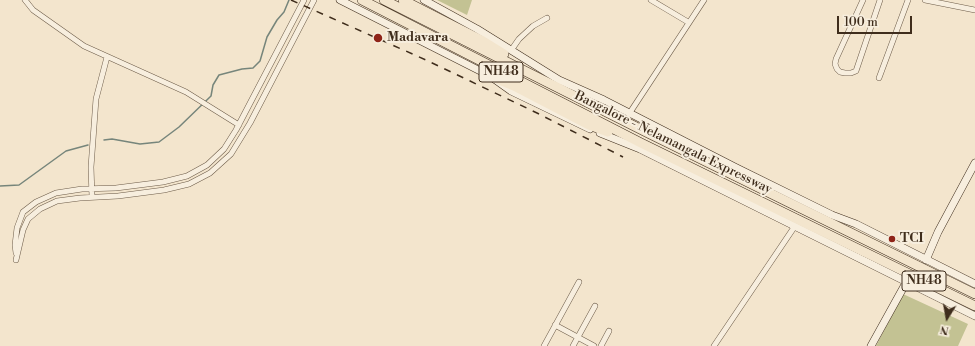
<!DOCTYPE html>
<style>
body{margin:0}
#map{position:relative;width:975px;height:346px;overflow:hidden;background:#f3e5cd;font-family:"Libre Bodoni",serif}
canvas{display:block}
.north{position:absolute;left:927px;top:298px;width:40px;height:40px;-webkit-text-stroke:3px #f7eede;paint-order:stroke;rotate:191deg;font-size:11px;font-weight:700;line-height:16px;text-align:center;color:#3f2d1c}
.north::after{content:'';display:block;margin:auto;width:14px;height:18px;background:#3f2d1c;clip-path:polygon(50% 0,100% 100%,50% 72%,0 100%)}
.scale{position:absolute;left:837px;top:16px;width:75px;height:18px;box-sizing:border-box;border:2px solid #3f2d1c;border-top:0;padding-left:5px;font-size:12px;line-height:14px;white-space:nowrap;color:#3f2d1c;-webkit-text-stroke:3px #f7eede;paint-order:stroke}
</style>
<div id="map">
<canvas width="975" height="346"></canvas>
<div class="north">N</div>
<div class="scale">100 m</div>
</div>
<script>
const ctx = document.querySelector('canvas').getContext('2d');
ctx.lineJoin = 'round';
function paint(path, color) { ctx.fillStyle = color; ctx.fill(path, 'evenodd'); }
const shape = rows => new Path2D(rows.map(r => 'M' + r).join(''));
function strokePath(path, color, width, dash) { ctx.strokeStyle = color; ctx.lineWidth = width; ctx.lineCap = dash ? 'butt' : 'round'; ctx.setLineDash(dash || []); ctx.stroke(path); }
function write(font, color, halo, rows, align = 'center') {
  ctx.font = font + ' "Libre Bodoni",serif'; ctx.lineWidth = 4; ctx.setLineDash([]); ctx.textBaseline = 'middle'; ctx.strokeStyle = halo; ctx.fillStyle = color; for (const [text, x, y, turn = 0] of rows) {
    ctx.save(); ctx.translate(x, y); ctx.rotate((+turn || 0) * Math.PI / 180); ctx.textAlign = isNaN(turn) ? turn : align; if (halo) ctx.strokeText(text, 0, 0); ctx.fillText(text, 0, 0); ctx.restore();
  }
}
paint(shape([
 [437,0,472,0,467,15],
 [903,294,968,324,958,346,876,346]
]), '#c3c293');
strokePath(shape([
 [104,140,112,139,140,144,159,142,179,127,211,96,213,85,219,75,242,69,253,68,260,61,267,37,277,20,284,12,289,0],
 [0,186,19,185,66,151,88,145]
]), '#76857b', 1.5);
const street = shape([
 [25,0,33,10,84,46,186,92,239,125],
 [651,0,688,22],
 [863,0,836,59,835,64,837,69,840,72,845,73,851,73,856,71,880,0],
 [925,0,975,10],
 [512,49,519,39,533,26,547,18],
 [879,78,908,0],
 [629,114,704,0],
 [92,197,91,167,96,99,107,57],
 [16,253,15,245,17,228,23,212,36,202,56,193,82,189,116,188,163,182,187,176,207,165,224,149,236,130,304,0],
 [16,260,23,230,28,219,40,209,57,201,80,198,118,196,164,190,189,184,210,173,231,154,250,123,314,0],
 [555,325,594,346],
 [544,346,579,282],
 [573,346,595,306],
 [601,346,609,331],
 [714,346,795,226]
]);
const secondary = shape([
 [340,0,490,76,511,91,590,129],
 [424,0,477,29,559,80,604,100,735,167,832,215,856,224,975,284],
 [600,133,640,149,975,316],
 [926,260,938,232,975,163],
 [871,346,907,281]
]);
const highway = shape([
 [362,0,641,143,975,306],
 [384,0,648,133,975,294],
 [403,0,483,41,504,54],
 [490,76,514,86,589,125,608,132]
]);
strokePath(street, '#6c5b48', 6);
strokePath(secondary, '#3f2d1c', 8);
strokePath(highway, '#3f2d1c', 10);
strokePath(street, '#f7eede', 5);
strokePath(secondary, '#f7eede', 7);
strokePath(highway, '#f3e5cd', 9);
strokePath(shape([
 [291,0,426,60,537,113,623,157]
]), '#3f2d1c', 1.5, [7, 7]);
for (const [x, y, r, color] of [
 [378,38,5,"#8f2418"],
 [892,239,4,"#8f2418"]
]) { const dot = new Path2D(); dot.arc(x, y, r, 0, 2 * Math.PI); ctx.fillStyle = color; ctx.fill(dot); strokePath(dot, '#f7eede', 1.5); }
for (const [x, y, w] of [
 [501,72,44],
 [924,281,44]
]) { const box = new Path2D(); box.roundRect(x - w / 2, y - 10, w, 20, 3); ctx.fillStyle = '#f7eede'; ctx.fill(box); strokePath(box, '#3f2d1c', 1); }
write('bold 12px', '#3f2d1c', null, [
 ["NH48",501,72],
 ["NH48",924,281]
]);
write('bold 13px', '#3f2d1c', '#f7eede', [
 ["Madavara",387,38],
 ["TCI",900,239]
], 'left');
write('13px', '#3f2d1c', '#f7eede', [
 ["Bangalore - Nelamangala Expressway",673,143,26]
]);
</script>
